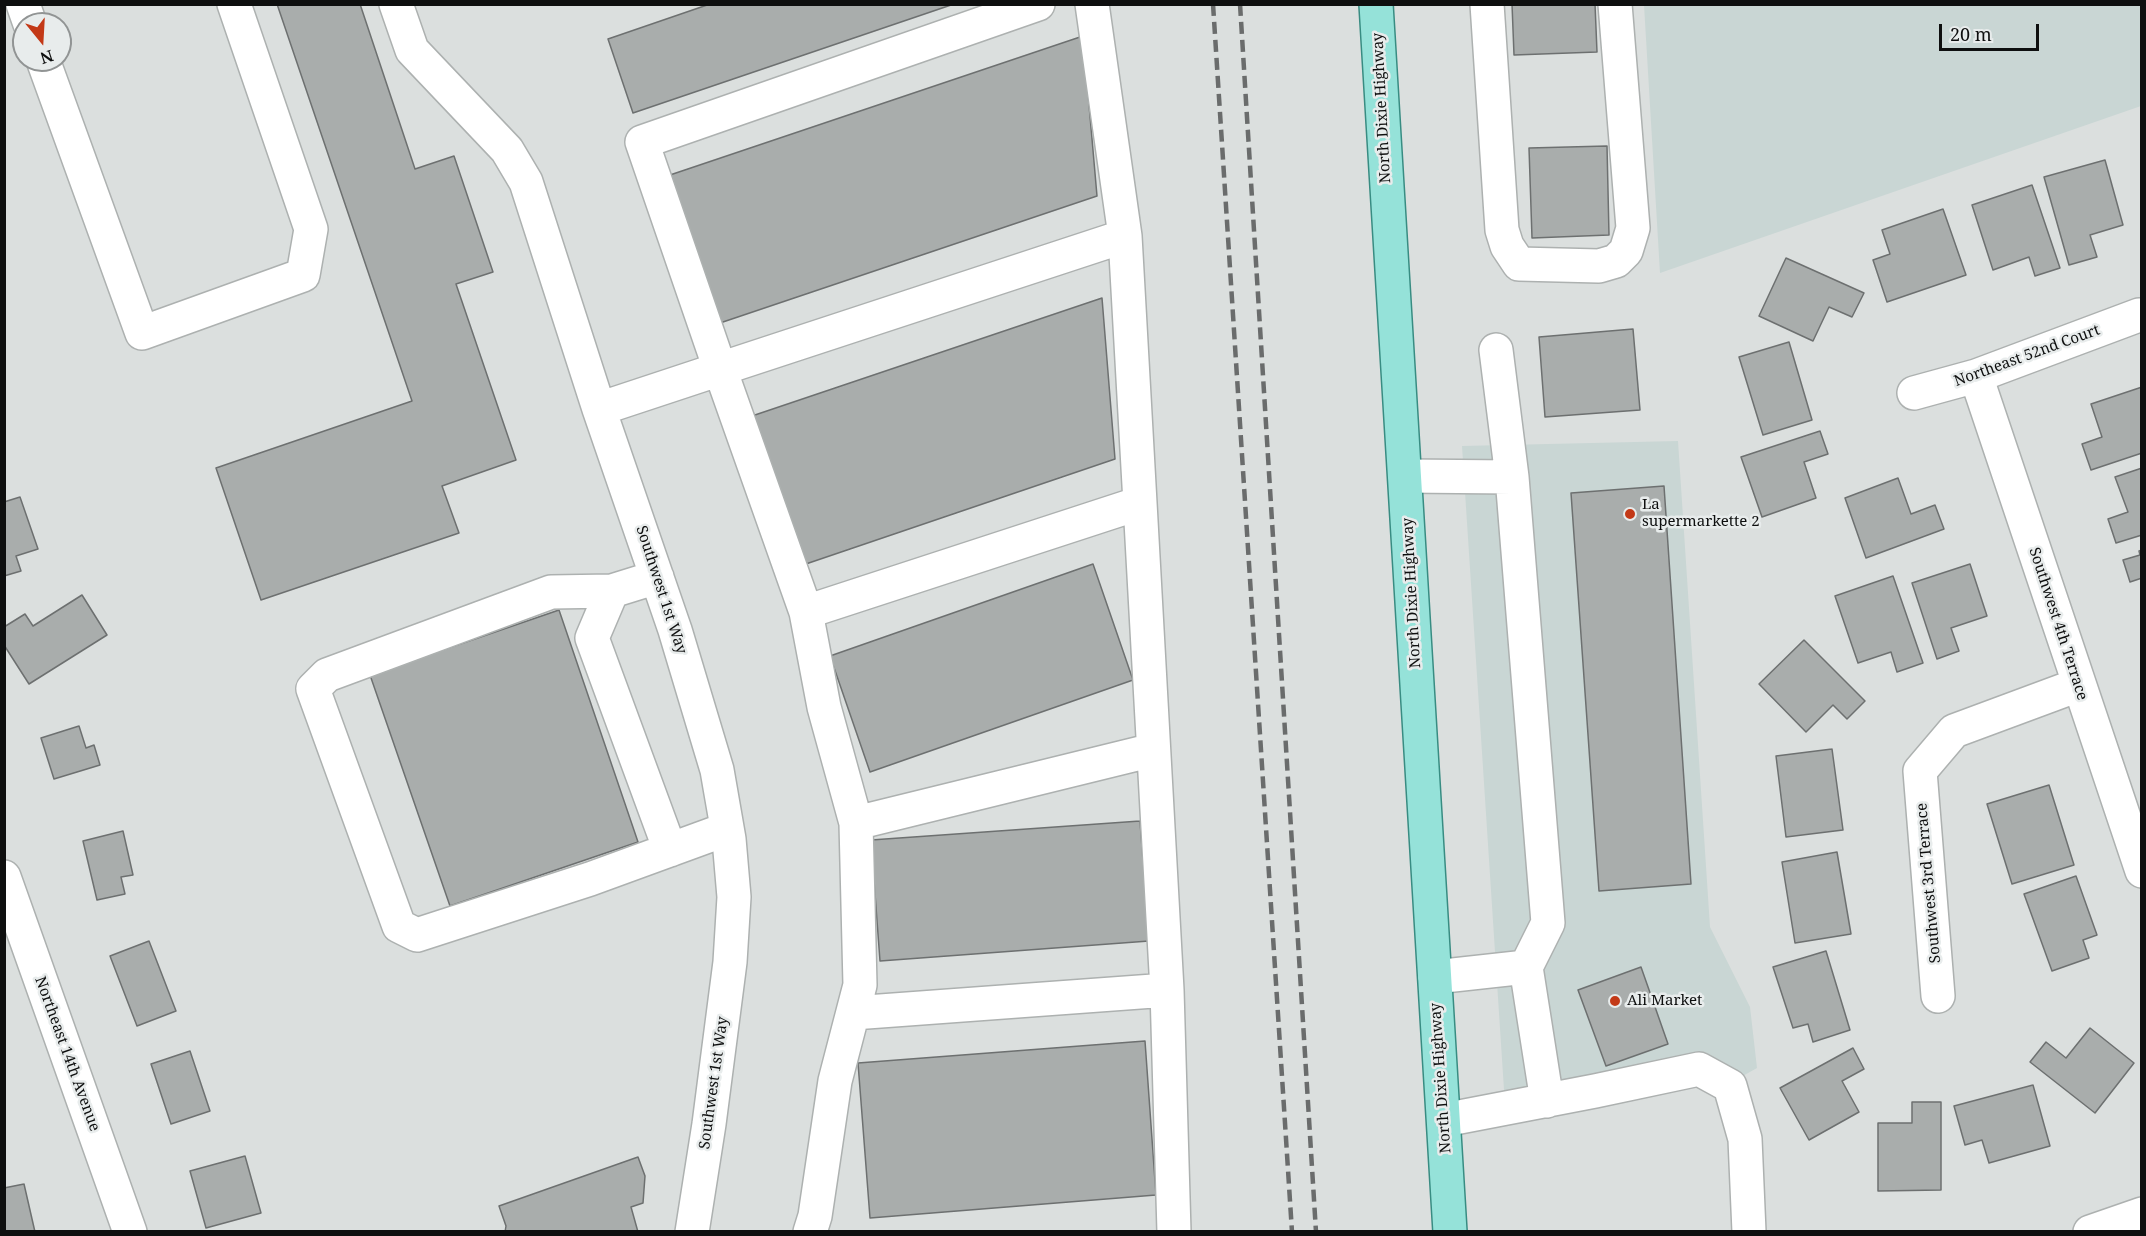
<!DOCTYPE html>
<style>
body{margin:0}
#map{position:relative;width:2146px;height:1236px;overflow:hidden;background:#dbdfde;font-family:"Noto Serif",serif}
canvas{display:block}
.frame{position:absolute;inset:0;border:6px solid #0e0f0f;pointer-events:none}
.north{position:absolute;left:12px;top:12px;width:60px;height:60px;box-sizing:border-box;background:#e8ecec;border:2px solid #919494;border-radius:50%;rotate:162deg;font-size:16px;font-weight:700;line-height:24px;text-align:center;color:#0e0f0f}
.north::after{content:'';display:block;margin:auto;width:21px;height:27px;background:#c33917;clip-path:polygon(50% 0,100% 100%,50% 72%,0 100%)}
.scale{position:absolute;left:1939px;top:24px;width:100px;height:27px;box-sizing:border-box;border:3px solid #0e0f0f;border-top:0;padding-left:8px;font-size:18px;line-height:21px;white-space:nowrap;color:#0e0f0f;-webkit-text-stroke:4px #e8ecec;paint-order:stroke}
</style>
<div id="map">
<canvas width="2146" height="1236"></canvas>
<div class="frame"></div>
<div class="north">N</div>
<div class="scale">20 m</div>
</div>
<script>
const ctx = document.querySelector('canvas').getContext('2d');
ctx.lineJoin = 'round';
function paint(path, color) { ctx.fillStyle = color; ctx.fill(path, 'evenodd'); }
const shape = rows => new Path2D(rows.map(r => 'M' + r).join(''));
function strokePath(path, color, width, dash) { ctx.strokeStyle = color; ctx.lineWidth = width; ctx.lineCap = dash ? 'butt' : 'round'; ctx.setLineDash(dash || []); ctx.stroke(path); }
function write(font, color, halo, rows, align = 'center') {
  ctx.font = font + ' "Noto Serif",serif'; ctx.lineWidth = 5; ctx.setLineDash([]); ctx.textBaseline = 'middle'; ctx.strokeStyle = halo; ctx.fillStyle = color; for (const [text, x, y, turn = 0] of rows) {
    ctx.save(); ctx.translate(x, y); ctx.rotate((+turn || 0) * Math.PI / 180); ctx.textAlign = isNaN(turn) ? turn : align; if (halo) ctx.strokeText(text, 0, 0); ctx.fillText(text, 0, 0); ctx.restore();
  }
}
paint(shape([
 [1644,5,2141,5,2141,106,1660,273],
 [1678,441,1710,927,1750,1007,1757,1068,1732,1082,1505,1105,1462,446]
]), '#c9d6d4');
const building = shape([
 [277,4,360,4,415,169,454,156,493,272,456,284,516,460,442,486,459,533,261,600,216,468,412,401,277,4],
 [710,4,954,4,633,113,608,39,710,4],
 [1512,4,1595,4,1597,52,1514,55,1512,4],
 [1083,36,1097,196,717,324,667,176,1083,36],
 [1607,146,1609,235,1532,238,1529,148,1607,146],
 [2105,160,2123,225,2090,235,2097,257,2069,265,2044,177,2105,160],
 [2032,185,2060,268,2035,276,2029,257,1993,270,1972,205,2032,185],
 [1943,209,1966,275,1887,302,1873,260,1890,254,1882,230,1943,209],
 [1786,258,1864,293,1852,317,1829,307,1813,341,1759,316,1786,258],
 [1102,298,1115,459,797,567,746,418,1102,298],
 [1633,329,1640,410,1545,417,1539,337,1633,329],
 [1789,342,1812,420,1763,435,1739,357,1789,342],
 [2142,387,2142,453,2091,470,2082,444,2102,437,2091,404,2142,387],
 [1820,431,1828,454,1804,462,1816,498,1762,517,1741,457,1820,431],
 [2142,468,2142,535,2116,543,2108,519,2128,512,2115,477,2142,468],
 [1898,478,1911,514,1935,505,1944,529,1866,558,1845,498,1898,478],
 [1664,486,1691,884,1599,891,1571,493,1664,486],
 [20,497,38,549,16,556,21,571,4,576,4,502,20,497],
 [2142,550,2142,578,2130,582,2123,560,2140,555,2139,551,2142,550],
 [1093,564,1133,680,870,772,830,656,1093,564],
 [1970,564,1987,616,1951,628,1959,651,1937,659,1912,583,1970,564],
 [1893,576,1923,663,1897,672,1891,652,1858,663,1835,596,1893,576],
 [82,595,107,635,29,684,4,645,4,627,25,614,33,626,82,595],
 [559,610,638,842,450,906,370,675,559,610],
 [1804,640,1865,701,1847,719,1833,705,1806,732,1759,684,1804,640],
 [79,726,86,748,94,745,100,765,54,779,41,738,79,726],
 [1832,749,1843,830,1786,837,1776,756,1832,749],
 [2049,785,2074,865,2012,884,1987,804,2049,785],
 [1140,821,1149,941,880,961,871,840,1140,821],
 [123,831,133,875,121,877,125,894,97,900,83,841,123,831],
 [1837,852,1851,934,1795,943,1782,862,1837,852],
 [2076,876,2097,935,2083,940,2089,958,2052,971,2024,894,2076,876],
 [149,941,176,1011,137,1026,110,956,149,941],
 [1826,951,1850,1030,1813,1042,1808,1024,1793,1028,1773,967,1826,951],
 [1641,967,1668,1044,1606,1066,1578,990,1641,967],
 [2090,1028,2134,1063,2095,1113,2030,1062,2046,1042,2066,1058,2090,1028],
 [1145,1041,1156,1195,870,1218,858,1063,1145,1041],
 [1853,1048,1864,1069,1842,1081,1859,1112,1809,1140,1780,1088,1853,1048],
 [190,1051,210,1111,171,1124,151,1064,190,1051],
 [2033,1085,2050,1146,1989,1163,1982,1140,1965,1145,1954,1106,2033,1085],
 [1912,1102,1941,1102,1941,1190,1878,1191,1878,1123,1912,1123,1912,1102],
 [245,1156,261,1213,206,1228,190,1171,245,1156],
 [638,1157,645,1176,643,1203,631,1207,638,1232,505,1232,506,1226,499,1206,638,1157],
 [24,1184,35,1232,4,1232,4,1188,24,1184]
]);
paint(building, '#a9adac');
strokePath(building, '#6d7070', 1.5);
const minor = shape([
 [23,4,30,24],
 [396,4,412,50,507,150,526,182,599,409,675,630,717,770,729,839,734,897,730,962,709,1124,692,1232],
 [1038,4,642,142,720,369,1125,236],
 [1487,4,1502,230,1507,246,1519,264,1599,266,1616,261,1626,251,1633,228,1615,4],
 [43,60,142,333,303,275,311,229,234,4],
 [1496,350,1512,477],
 [1976,376,2142,871],
 [1914,393,1976,376,2139,315],
 [599,409,720,369,806,612,1140,503,1125,236,1092,4],
 [1405,476,1512,477,1548,923,1526,967],
 [1140,503,1167,990,1174,1232],
 [657,577,612,591,551,592,327,675,313,689,399,926,417,935,590,879,727,829],
 [612,591,592,638,670,850],
 [806,612,824,707,856,823,860,985,835,1081,815,1216,810,1232],
 [856,823,1153,750],
 [4,877,130,1232],
 [1435,977,1526,967,1547,1101],
 [1938,996,1920,771,1954,731,2078,685],
 [853,1013,1167,990],
 [1444,1120,1595,1091,1699,1069,1730,1086,1745,1139,1749,1232],
 [2090,1232,2142,1214]
]);
const major = shape([
 [1376,4,1450,1232]
]);
strokePath(minor, '#adb1b0', 36);
strokePath(major, '#388c82', 36);
strokePath(minor, '#fff', 33);
strokePath(major, '#95e2d9', 33);
strokePath(shape([
 [1213,4,1292,1232],
 [1240,4,1316,1232]
]), '#6a6c6c', 4.5, [12, 6]);
for (const [x, y, r, color] of [
 [1630,514,6,"#c33917"],
 [1615,1001,6,"#c33917"]
]) { const dot = new Path2D(); dot.arc(x, y, r, 0, 2 * Math.PI); ctx.fillStyle = color; ctx.fill(dot); strokePath(dot, '#e8ecec', 2); }
write('15px', '#0e0f0f', '#e8ecec', [
 ["North Dixie Highway",1382,108,-93],
 ["Northeast 52nd Court",2027,356,-20],
 ["Southwest 1st Way",661,590,72],
 ["North Dixie Highway",1412,593,-93],
 ["Southwest 4th Terrace",2058,624,72],
 ["Southwest 3rd Terrace",1929,883,-95],
 ["Northeast 14th Avenue",67,1054,70],
 ["North Dixie Highway",1441,1078,-94],
 ["Southwest 1st Way",714,1083,-82]
]);
write('15px', '#0e0f0f', '#e8ecec', [
 ["La",1642,505],
 ["supermarkette 2",1642,522],
 ["Ali Market",1627,1001]
], 'left');
</script>
